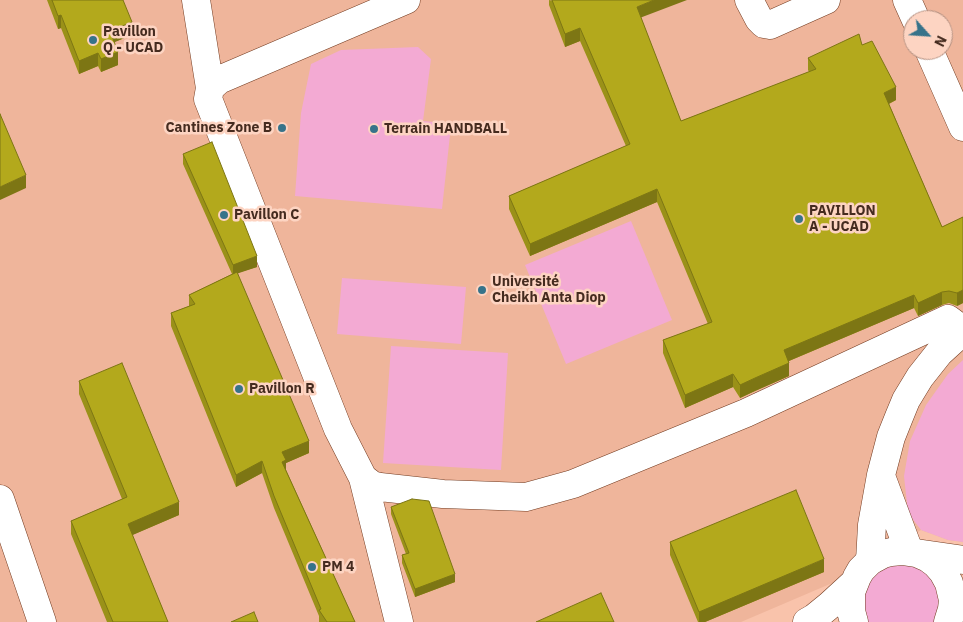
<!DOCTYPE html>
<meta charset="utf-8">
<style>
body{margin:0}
#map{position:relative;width:963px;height:622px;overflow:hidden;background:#f9c3ab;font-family:"IBM Plex Sans",sans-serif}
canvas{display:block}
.north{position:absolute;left:903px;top:10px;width:50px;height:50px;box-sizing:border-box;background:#fdd4c2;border:1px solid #b39081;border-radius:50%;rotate:116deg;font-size:14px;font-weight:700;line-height:20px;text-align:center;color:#452b1f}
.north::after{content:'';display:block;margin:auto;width:18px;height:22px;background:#37738a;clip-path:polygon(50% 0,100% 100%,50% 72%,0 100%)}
</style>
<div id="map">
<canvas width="963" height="622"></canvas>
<div class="north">N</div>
</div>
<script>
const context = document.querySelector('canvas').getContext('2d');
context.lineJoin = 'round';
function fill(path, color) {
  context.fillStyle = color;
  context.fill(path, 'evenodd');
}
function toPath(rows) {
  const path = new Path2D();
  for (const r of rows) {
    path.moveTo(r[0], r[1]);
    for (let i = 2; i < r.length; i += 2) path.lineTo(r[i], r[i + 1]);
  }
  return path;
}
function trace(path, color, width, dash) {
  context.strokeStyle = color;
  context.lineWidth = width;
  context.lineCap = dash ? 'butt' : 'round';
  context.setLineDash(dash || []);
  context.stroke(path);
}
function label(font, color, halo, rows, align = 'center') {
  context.font = font + ' "IBM Plex Sans",sans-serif';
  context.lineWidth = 5;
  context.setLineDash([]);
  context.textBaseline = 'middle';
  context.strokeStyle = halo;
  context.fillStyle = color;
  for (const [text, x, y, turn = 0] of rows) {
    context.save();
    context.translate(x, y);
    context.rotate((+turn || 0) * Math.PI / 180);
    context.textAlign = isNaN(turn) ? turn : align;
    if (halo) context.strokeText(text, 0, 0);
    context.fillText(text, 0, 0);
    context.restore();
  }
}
const built = toPath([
 [0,0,963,0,963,542,948,540,921,530,837,581,741,622,0,622],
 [913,20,943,20,943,50,913,50]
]);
const green = toPath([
 [418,47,431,59,423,121,445,123,450,135,442,209,295,196,301,113,311,64,341,50],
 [631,221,672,320,566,364,525,265],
 [342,278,466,287,461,344,337,334],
 [391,346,508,353,501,470,383,463],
 [963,360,963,542,948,540,921,530,908,513,904,476,910,441,926,405,948,374],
 [894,564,915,565,927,573,938,588,940,601,935,622,867,622,863,610,865,588,878,571]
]);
const minor = toPath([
 [196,0,210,88],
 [406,0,219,80,210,88,208,99,338,429,363,478,372,485,380,487,443,494,526,497,573,484,746,413,948,319,963,330],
 [749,0,759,19,764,24,770,25,826,0],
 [907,0,916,20],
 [929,50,963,127],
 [881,476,909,551],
 [363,478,399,622],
 [0,499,42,622],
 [870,561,872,525,881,475,891,437,899,417,906,400,920,377,939,353,963,331]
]);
const major = toPath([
 [919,554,928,558,936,564,943,572,949,583,953,600,952,609,948,622],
 [807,622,814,618,830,605,854,583],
 [854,622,851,611,851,592,857,577,861,570,870,561,883,554,891,552,902,551,963,560]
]);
const wall = toPath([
 [47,0,123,0,132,35,114,42,118,65,101,72,98,66,79,74,61,28,58,29],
 [549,0,641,18,681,121,809,72,808,70,808,58,862,45,896,100,889,104,942,227,963,217,963,303,957,306,949,303,942,305,918,316,914,308,789,361,789,376,755,391,740,398,733,387,685,408,663,353,663,340,708,324,657,202,530,256,509,209,509,196,626,146,580,41,565,47,549,5],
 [183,154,257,267,237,273,309,453,286,463,286,470,355,622,319,622,319,616,274,508,262,473,236,487,171,326,171,313,189,306,189,295,232,274,183,164],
 [79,381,179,515,132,535,168,622,107,622,71,534,71,521,122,499,79,394],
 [391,507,455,582,415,597,402,563,402,555,406,554,391,514],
 [670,542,824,572,705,622,698,622,670,555]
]);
const shadedWall = toPath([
 [654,0,687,0,637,19,637,7],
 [61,15,61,28,58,29,58,16],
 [132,22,132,35,110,44,110,31],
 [580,28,580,41,565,47,565,34],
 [118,52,118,65,101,72,101,59],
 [98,53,98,66,79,74,79,61],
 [896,87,896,100,884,106,884,93],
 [26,175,26,188,0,200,0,187],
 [657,189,657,202,530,256,530,244],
 [257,256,257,267,233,275,233,265],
 [963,290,963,303,957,306,957,293],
 [942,292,942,305,918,316,918,303],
 [914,295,914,308,784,363,784,350],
 [789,363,789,376,755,391,740,398,740,385],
 [733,374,733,387,685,408,685,395],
 [309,441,309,453,286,463,286,472,282,474,282,452],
 [262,461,262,473,236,487,236,475],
 [179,502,179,515,128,537,128,524],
 [824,559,824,572,705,622,699,622,699,612],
 [455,574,455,582,415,597,415,589]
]);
const building = toPath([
 [52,0,123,0,132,22,110,31,118,52,101,59,98,53,79,61,61,15,58,16,52,0],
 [552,0,654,0,637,7,681,121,816,69,808,58,859,34,862,45,872,41,896,87,884,93,942,227,963,217,963,290,957,293,949,291,942,292,918,303,914,295,784,350,789,363,755,378,740,385,733,374,685,395,663,340,712,322,657,189,530,244,509,196,630,144,580,28,565,34,552,0],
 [0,114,26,175,0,187,0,114],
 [212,142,257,256,233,265,183,154,212,142],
 [237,272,309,441,282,452,286,460,282,462,355,622,327,622,319,610,321,609,274,496,262,461,236,475,171,313,195,304,189,295,237,272],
 [122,363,179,502,128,524,168,622,113,622,71,521,127,497,79,381,122,363],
 [796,490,824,559,699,612,670,542,796,490],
 [412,499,429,501,455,574,415,589,402,555,409,553,391,507,412,499],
 [601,593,614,622,536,622,601,593],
 [254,612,258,622,231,622,254,612]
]);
const markers = [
 [93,40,5,"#37738a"],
 [282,128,5,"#37738a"],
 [374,129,5,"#37738a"],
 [224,215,5,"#37738a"],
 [799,219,5,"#37738a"],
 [482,290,5,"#37738a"],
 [239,389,5,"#37738a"],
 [312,567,5,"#37738a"]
];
const poiNames = [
 ["Pavillon",103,32],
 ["Q - UCAD",103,48],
 ["Cantines Zone B",272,128,"right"],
 ["Terrain HANDBALL",384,129],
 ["PAVILLON",809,211],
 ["A - UCAD",809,227],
 ["Pavillon C",234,215],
 ["Université",492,282],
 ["Cheikh Anta Diop",492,298],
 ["Pavillon R",249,389],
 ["PM 4",322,567]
];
fill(built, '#efb59b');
fill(green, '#f3aad3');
trace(minor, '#733b20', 29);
trace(major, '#733b20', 29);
trace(minor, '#fff', 28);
trace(major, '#fff', 28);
fill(wall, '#9a9118');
fill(shadedWall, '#7d7614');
fill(building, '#b3a91c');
trace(building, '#7d7614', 1);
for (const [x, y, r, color] of markers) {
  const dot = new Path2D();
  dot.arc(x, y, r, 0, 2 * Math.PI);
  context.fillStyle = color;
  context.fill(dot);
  trace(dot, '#fdd4c2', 2);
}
label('bold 14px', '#452b1f', '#fdd4c2', poiNames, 'left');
</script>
